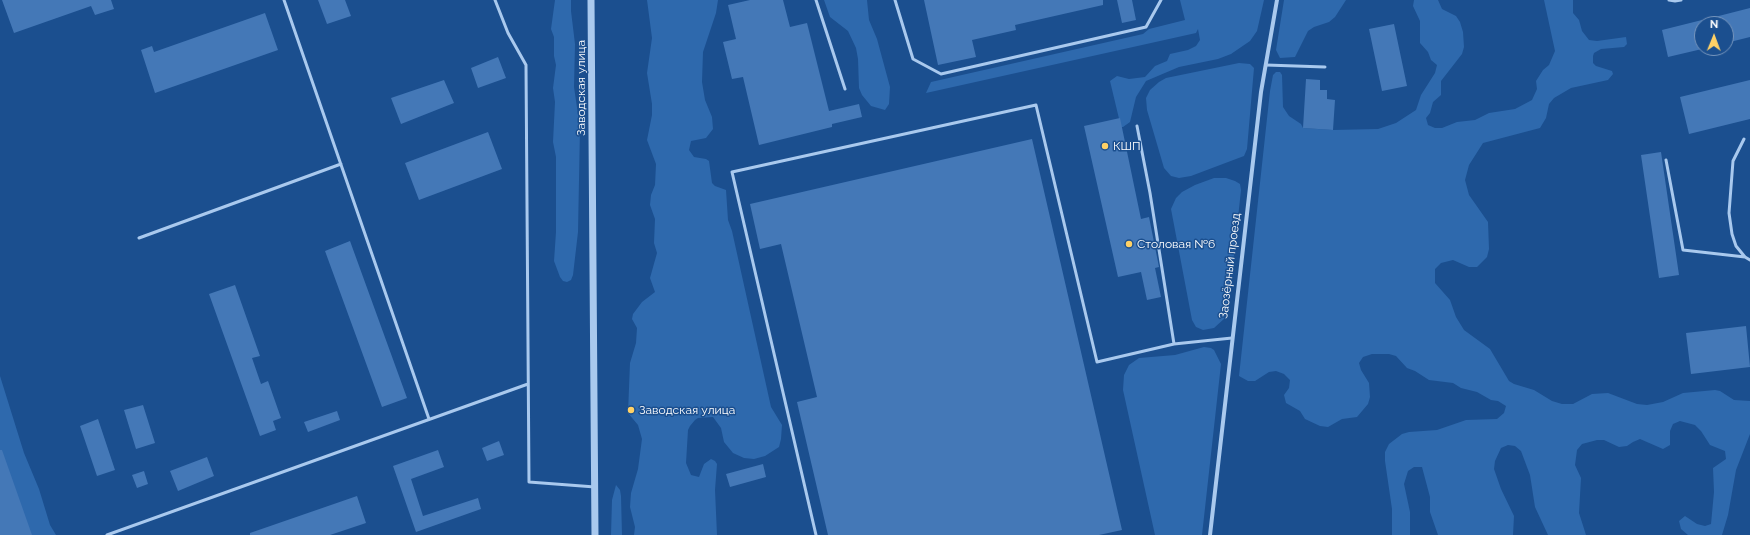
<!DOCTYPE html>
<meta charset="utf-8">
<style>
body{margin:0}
#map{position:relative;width:1750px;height:535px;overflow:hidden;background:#1b4f8f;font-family:Raleway,sans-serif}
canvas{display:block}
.north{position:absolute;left:1694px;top:16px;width:40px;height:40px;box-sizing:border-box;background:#1b4f8f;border:1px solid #7695bc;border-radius:50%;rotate:1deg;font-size:11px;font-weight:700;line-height:16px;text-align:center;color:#fff}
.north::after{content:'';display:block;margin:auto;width:14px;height:18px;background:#ffd166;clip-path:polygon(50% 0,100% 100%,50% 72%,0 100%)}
</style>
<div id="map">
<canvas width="1750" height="535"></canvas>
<div class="north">N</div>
</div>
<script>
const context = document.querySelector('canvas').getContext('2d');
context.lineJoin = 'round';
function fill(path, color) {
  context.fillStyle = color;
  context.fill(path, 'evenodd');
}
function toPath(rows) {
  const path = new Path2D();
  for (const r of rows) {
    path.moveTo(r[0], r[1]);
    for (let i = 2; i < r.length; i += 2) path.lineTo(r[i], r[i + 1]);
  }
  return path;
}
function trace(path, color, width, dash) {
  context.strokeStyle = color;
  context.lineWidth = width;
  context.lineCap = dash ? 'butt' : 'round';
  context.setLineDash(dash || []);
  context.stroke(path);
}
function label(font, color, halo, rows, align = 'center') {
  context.font = font + ' Raleway,sans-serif';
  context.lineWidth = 3;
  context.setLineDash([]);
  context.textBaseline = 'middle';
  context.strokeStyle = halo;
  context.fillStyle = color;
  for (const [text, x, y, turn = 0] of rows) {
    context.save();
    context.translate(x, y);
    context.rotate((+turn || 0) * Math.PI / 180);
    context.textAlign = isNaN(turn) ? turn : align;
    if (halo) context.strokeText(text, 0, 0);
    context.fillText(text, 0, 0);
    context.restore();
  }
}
const green = toPath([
 [555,0,571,0,571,11,575,44,574,87,580,128,578,232,573,275,571,280,567,282,563,281,560,277,554,261,556,232,556,157,553,142,555,102,553,88,556,65,554,56,554,37,551,29],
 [647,0,718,0,716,13,703,52,702,82,705,100,712,117,713,129,706,138,691,141,689,150,694,157,706,159,709,161,712,183,715,186,726,190,728,220,732,231,771,407,782,425,781,439,779,447,765,456,754,459,744,458,733,453,724,442,721,428,713,417,698,418,695,420,690,426,688,430,686,463,691,475,699,477,704,464,711,459,715,461,717,464,715,490,717,535,634,535,635,527,630,507,631,493,638,469,642,439,638,425,628,413,630,363,636,343,637,328,632,319,633,314,642,302,655,292,650,278,657,253,654,243,655,219,650,205,651,195,655,185,656,164,647,140,652,115,652,104,647,73,652,38],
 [824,0,867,0,869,20,877,39,890,87,889,104,885,110,871,106,862,95,859,88,858,59,856,48,848,31,830,17],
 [1180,0,1264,0,1257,31,1250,41,1231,54,1218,59,1179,67,1146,81,1136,97,1130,122,1123,127,1121,127,1110,81,1117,76,1129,79,1145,77,1155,66,1167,61,1170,54,1188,50,1196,46,1200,40,1198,29,1196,33,926,93,931,82,1143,34,1149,29,1185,20],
 [1284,0,1346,0,1335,17,1329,22,1314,27,1308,31,1295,57,1280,58,1276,50],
 [1414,0,1438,0,1442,9,1456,16,1460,22,1463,32,1464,47,1462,54,1441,81,1441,95,1433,102,1430,113,1426,118,1428,125,1435,128,1442,128,1457,122,1475,120,1489,113,1515,109,1532,100,1537,89,1536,81,1543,70,1549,65,1555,51,1544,0,1573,0,1573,13,1579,20,1582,31,1589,40,1597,41,1626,37,1627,44,1624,47,1601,49,1594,53,1593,56,1593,63,1596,66,1612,71,1613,74,1608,80,1571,88,1554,98,1549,104,1546,118,1540,128,1483,143,1469,165,1465,180,1469,195,1488,222,1489,249,1487,257,1477,267,1469,267,1453,260,1441,263,1435,269,1435,283,1450,300,1456,317,1464,330,1490,349,1509,381,1514,384,1534,390,1552,401,1562,404,1573,404,1592,394,1608,393,1637,404,1647,405,1663,402,1683,393,1715,390,1720,391,1734,400,1750,401,1750,434,1736,470,1728,515,1722,535,1688,535,1681,529,1679,521,1685,516,1697,524,1705,526,1711,524,1714,492,1713,468,1726,459,1725,451,1710,445,1701,431,1695,425,1680,421,1673,424,1670,431,1670,445,1663,449,1640,439,1633,442,1627,446,1619,447,1604,440,1597,440,1582,444,1577,450,1575,465,1581,478,1579,513,1586,535,1548,535,1535,507,1530,475,1521,451,1515,446,1508,445,1501,448,1495,461,1494,469,1501,489,1514,516,1513,535,1438,535,1430,512,1430,497,1422,467,1414,467,1408,471,1404,484,1410,512,1410,535,1392,535,1392,509,1385,461,1385,452,1389,444,1402,434,1409,432,1437,430,1466,420,1497,419,1504,413,1506,406,1498,401,1491,400,1477,392,1461,388,1453,383,1429,380,1415,371,1407,368,1396,356,1389,354,1372,354,1363,357,1359,363,1361,370,1369,383,1370,397,1368,404,1357,417,1342,419,1328,427,1320,426,1305,419,1300,411,1286,403,1284,395,1289,388,1290,380,1284,374,1276,371,1269,372,1255,381,1248,381,1239,376,1270,91,1273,75,1276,72,1280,72,1282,75,1283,107,1289,116,1301,124,1303,128,1333,130,1378,129,1396,123,1416,110,1421,95,1435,73,1437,65,1431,60,1428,52,1420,43,1420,21,1413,6],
 [1239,63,1250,64,1254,68,1247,149,1244,156,1191,176,1179,178,1171,176,1164,168,1147,110,1146,98,1150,90,1159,82,1166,78],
 [1214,178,1226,178,1235,181,1240,184,1241,190,1228,311,1225,318,1214,328,1203,330,1196,327,1192,320,1171,209,1176,198,1182,192,1195,185],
 [1204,347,1211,348,1214,350,1221,364,1202,535,1155,535,1123,390,1124,375,1129,365,1139,358,1175,355],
 [0,376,24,453,39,489,50,525,56,535,0,535],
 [616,485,620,490,621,496,622,535,611,535,612,500]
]);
const building = toPath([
 [2,0,111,0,114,9,95,15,91,6,14,33],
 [318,0,345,0,351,16,327,24],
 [750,0,783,0,790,27,807,23,829,111,859,104,862,117,832,124,832,127,759,145,743,77,732,79,723,42,736,39,728,5],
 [924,0,1103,0,1103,5,1015,25,1016,30,972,40,976,57,938,65],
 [1117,0,1132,0,1136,20,1122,23],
 [1750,8,1750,37,1726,43,1726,24,1704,24,1703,20],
 [265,13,278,50,155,93,141,50,152,46,154,52],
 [1702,20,1702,49,1668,57,1662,30],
 [1394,24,1407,86,1382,91,1369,29],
 [498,57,506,78,478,88,471,68],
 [1306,79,1320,80,1320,90,1327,90,1327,99,1335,100,1333,130,1303,128],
 [444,80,454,103,401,124,391,98],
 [1750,80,1750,119,1689,134,1680,97],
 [1120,118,1141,219,1149,217,1159,267,1155,268,1161,297,1147,300,1141,272,1118,277,1084,126],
 [488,132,502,169,419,200,405,163],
 [1032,139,1122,530,1099,535,828,535,797,402,817,397,781,244,760,249,750,204],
 [1661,152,1679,275,1659,278,1641,155],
 [350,241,407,398,382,407,325,251],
 [235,285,260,356,252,358,261,384,268,381,281,418,273,421,276,430,260,436,209,294],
 [1746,326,1750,367,1691,374,1686,333],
 [143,405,155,443,136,449,124,410],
 [337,411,340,420,308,432,304,422],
 [98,419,115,470,97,476,80,426],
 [499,441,504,455,487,461,482,448],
 [0,450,2,450,32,535,0,535],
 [438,450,444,467,411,479,423,516,478,498,481,509,416,532,393,466],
 [207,457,214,476,178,491,170,471],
 [763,464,766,477,730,487,726,474],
 [144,471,148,484,137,488,132,475],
 [357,496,366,523,330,535,250,535,250,533]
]);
const service = toPath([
 [284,0,429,419],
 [495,0,508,33,526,65,529,482,595,487],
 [816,0,845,89],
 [895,0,913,59,941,74,1146,27,1161,0],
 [1669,0,1675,1,1681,0],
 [1266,65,1325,67],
 [1137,126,1150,193,1174,344],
 [1744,139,1733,161,1729,213,1732,234,1736,246,1745,257],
 [1666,160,1683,250,1745,257,1750,260],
 [139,238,341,164],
 [107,535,528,384],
 [816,535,732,172,1036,105,1097,362,1174,344,1232,338]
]);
const minor = toPath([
 [1210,535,1261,92,1277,0]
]);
const tertiary = toPath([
 [591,0,595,535]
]);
const markers = [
 [1105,146,4,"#ffd166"],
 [1129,244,4,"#ffd166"],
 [631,410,4,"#ffd166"]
];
const streetNames = [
 ["Заводская улица",581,88,-90],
 ["Заозёрный проезд",1230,266,-83]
];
const poiNames = [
 ["КШП",1113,146],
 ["Столовая №6",1137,244],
 ["Заводская улица",639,410]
];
fill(green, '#2e69ad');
fill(building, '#4478b7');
trace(service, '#a9c9ee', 3);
trace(minor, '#a9c9ee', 4);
trace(tertiary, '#a9c9ee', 7);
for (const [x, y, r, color] of markers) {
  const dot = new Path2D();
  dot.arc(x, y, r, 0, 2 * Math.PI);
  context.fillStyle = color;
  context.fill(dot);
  trace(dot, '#1b4f8f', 1.5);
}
label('12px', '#fff', '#1b4f8f', streetNames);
label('12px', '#fff', '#1b4f8f', poiNames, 'left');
</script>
